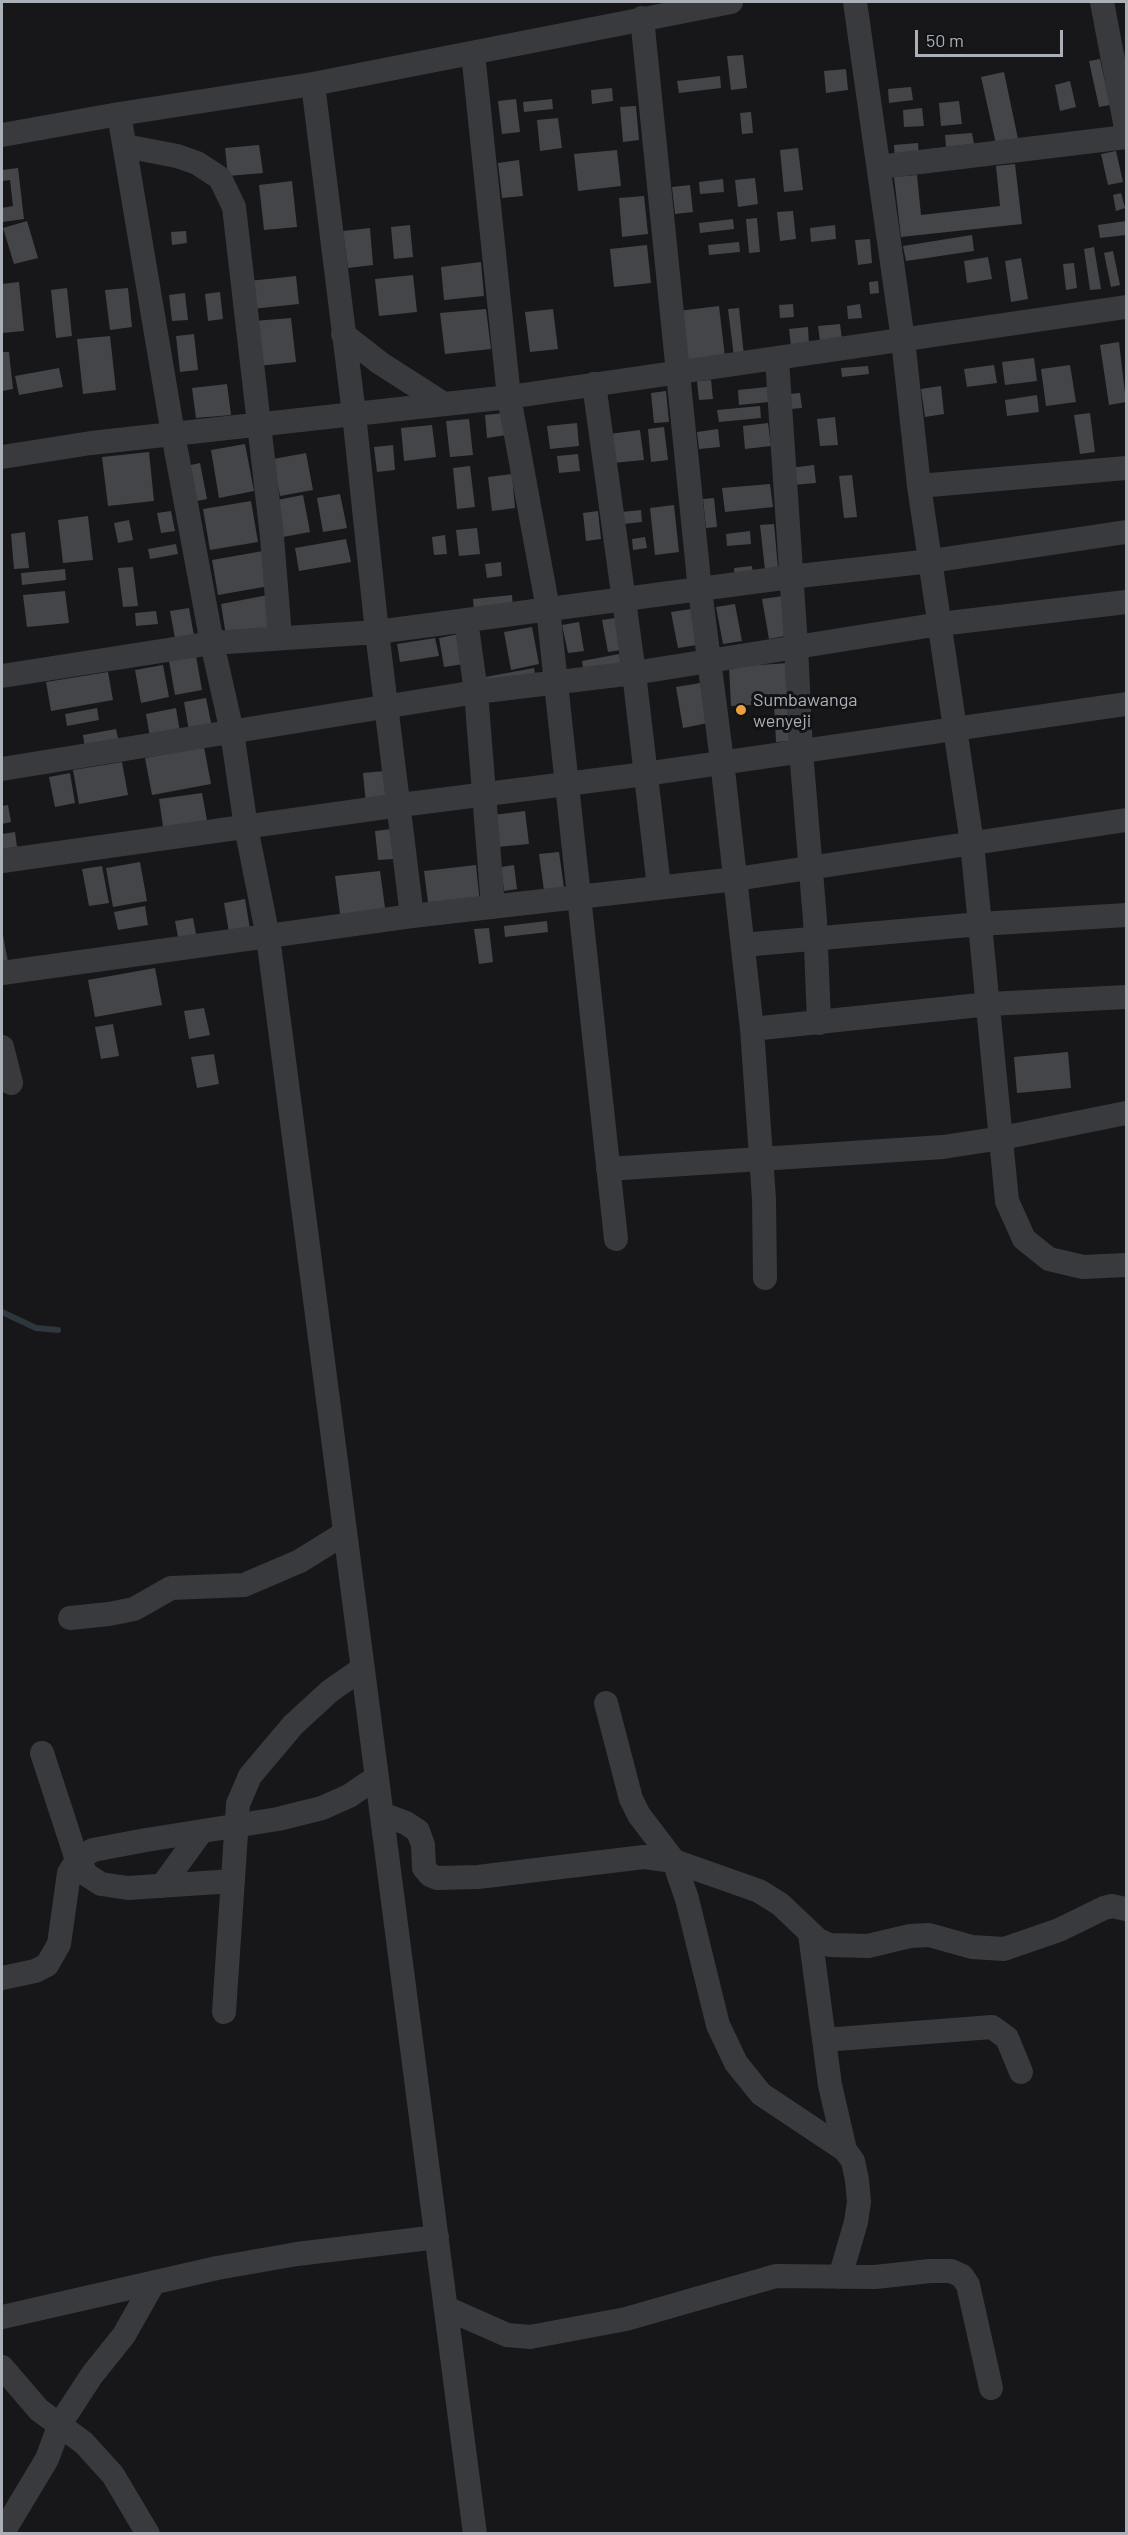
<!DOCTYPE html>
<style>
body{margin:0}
#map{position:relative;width:1128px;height:2535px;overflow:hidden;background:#171719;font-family:Barlow,sans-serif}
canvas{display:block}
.frame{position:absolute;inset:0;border:3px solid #aaafb8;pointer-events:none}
.scale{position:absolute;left:915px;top:30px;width:148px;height:27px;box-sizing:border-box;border:3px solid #aaafb8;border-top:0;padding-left:8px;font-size:18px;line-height:21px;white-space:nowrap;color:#aaafb8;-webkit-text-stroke:4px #121214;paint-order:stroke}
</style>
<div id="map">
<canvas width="1128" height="2535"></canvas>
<div class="frame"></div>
<div class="scale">50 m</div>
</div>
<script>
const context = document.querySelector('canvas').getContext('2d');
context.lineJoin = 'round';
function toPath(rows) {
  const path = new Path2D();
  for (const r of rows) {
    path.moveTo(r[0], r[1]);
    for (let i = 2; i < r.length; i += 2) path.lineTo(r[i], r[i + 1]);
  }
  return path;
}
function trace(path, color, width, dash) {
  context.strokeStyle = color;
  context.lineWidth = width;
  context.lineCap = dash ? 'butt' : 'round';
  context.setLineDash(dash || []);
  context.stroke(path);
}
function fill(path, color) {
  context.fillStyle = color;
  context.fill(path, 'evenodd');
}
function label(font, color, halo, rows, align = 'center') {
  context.font = font + ' Barlow,sans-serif';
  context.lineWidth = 6;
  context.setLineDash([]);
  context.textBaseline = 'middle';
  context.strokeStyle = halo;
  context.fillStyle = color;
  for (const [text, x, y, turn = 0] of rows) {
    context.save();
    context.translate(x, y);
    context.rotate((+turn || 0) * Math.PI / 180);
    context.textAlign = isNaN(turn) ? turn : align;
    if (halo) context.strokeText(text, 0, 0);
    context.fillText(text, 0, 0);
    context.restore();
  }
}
const stream = toPath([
 [2,1312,36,1328,58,1330]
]);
const building = toPath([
 [743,55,747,88,731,90,727,56],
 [1100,59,1110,105,1099,107,1089,61],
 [846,69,848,90,826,93,824,71],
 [1004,72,1018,139,996,144,981,77],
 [720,76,721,88,679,93,677,81],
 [1070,81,1076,107,1060,111,1055,85],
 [911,87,913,100,889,103,888,89],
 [612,88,613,101,592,104,591,90],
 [516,99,520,132,502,134,498,101],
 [552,99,553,109,524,112,523,102],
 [959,101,962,124,941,126,939,103],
 [636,106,639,140,623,142,620,107],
 [922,108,924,126,904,127,903,110],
 [751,112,753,133,742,134,740,113],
 [558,118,562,148,540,151,537,120],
 [972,133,974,144,946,147,945,135],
 [918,143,919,157,895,159,894,145],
 [259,145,263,173,228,176,225,148],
 [798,148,803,190,784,192,780,150],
 [617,150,621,186,578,191,574,154],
 [1116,151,1123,182,1108,185,1101,154],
 [519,160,523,196,502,198,498,163],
 [1015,164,1022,224,901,237,894,177,917,175,921,215,1000,206,996,166],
 [18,168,24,219,2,222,2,208,13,206,10,180,2,181,2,170],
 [755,178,758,204,738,207,735,180],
 [723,179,724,192,700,194,699,182],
 [292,181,297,227,264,230,259,185],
 [690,185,693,212,675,214,672,187],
 [1121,193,1125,208,1116,211,1113,195],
 [644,196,648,234,622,237,619,198],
 [793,211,796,239,780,241,777,212],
 [757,218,760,252,749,253,746,219],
 [733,219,734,229,700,233,699,223],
 [27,221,38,258,14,264,3,228],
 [1126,221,1126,235,1100,238,1098,225],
 [410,225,413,257,394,259,391,227],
 [835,225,836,239,811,242,810,228],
 [370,228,373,265,348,268,343,231],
 [186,231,187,243,172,245,171,232],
 [972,235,974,251,906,261,903,246],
 [870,239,872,263,858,265,855,240],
 [739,242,740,252,709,255,708,245],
 [647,245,651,283,614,287,610,249],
 [1094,247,1101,289,1090,290,1084,249],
 [1113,251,1120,285,1111,287,1104,253],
 [988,257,992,279,967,283,964,261],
 [1021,258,1028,299,1011,302,1005,261],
 [481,262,484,296,444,300,441,267],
 [1074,263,1077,288,1066,290,1063,264],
 [413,275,417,312,379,316,375,279],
 [296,276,299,304,252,309,249,281],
 [878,281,879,293,870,294,869,282],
 [19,282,24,331,2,333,2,284],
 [67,288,72,336,56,338,51,290],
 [128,288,132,327,110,330,105,290],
 [220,292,223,319,208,321,205,294],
 [185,293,188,320,172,321,169,295],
 [793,304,794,317,780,318,779,305],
 [860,304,862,318,848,319,847,306],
 [719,306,725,357,683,361,678,311],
 [739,308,744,356,734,357,728,309],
 [486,309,491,349,445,354,440,313],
 [553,309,558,349,530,352,525,312],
 [291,318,296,362,258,366,254,321],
 [840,324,842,339,820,341,818,326],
 [808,327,809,344,791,346,789,329],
 [194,334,198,370,180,372,176,336],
 [110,336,116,390,83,394,77,339],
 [1119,342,1126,402,1109,405,1100,345],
 [2,352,9,352,13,389,2,391],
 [1034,358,1037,381,1005,385,1002,362],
 [994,365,997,383,967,387,964,369],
 [1070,365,1076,402,1046,406,1041,369],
 [868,366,869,374,842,377,841,368],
 [59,368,63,387,19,395,15,376],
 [711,380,713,399,699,400,697,381],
 [227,384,231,415,196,418,192,388],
 [941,386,944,414,925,417,921,389],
 [767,387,769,402,739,405,738,390],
 [666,391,669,422,654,423,651,393],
 [800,393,802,408,791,409,789,394],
 [1037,395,1039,412,1007,416,1005,400],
 [760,406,761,418,719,422,717,410],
 [504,413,506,435,487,438,485,415],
 [1090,413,1095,452,1080,454,1074,415],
 [835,417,838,445,820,446,817,419],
 [469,419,473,455,450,457,446,421],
 [577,423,579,446,550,449,547,426],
 [768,423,771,446,745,449,743,426],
 [432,425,436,457,404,461,401,428],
 [664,427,668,460,651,462,648,429],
 [718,429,720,447,699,449,697,432],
 [640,430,644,460,612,463,609,434],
 [245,444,254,491,219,498,211,450],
 [393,445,395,470,377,472,374,447],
 [149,452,154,501,108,506,102,457],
 [306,453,313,490,280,496,273,459],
 [578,454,580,471,559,473,557,456],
 [200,463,207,499,192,502,186,466],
 [814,465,816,483,792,485,790,468],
 [470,466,475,507,457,509,453,468],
 [512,474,515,508,492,511,488,477],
 [852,475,857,517,844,518,839,476],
 [770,484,773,507,725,512,722,488],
 [340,494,347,528,323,532,317,498],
 [303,495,310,532,283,537,277,500],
 [714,498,717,527,706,528,703,499],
 [251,501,258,542,210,550,203,509],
 [674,505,679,552,655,555,650,508],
 [641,510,642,522,623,524,622,512],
 [171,511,175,531,161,533,157,513],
 [598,511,601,539,586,541,583,513],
 [88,516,93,560,63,563,58,520],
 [129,520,133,540,118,543,114,523],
 [774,524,778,568,765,570,760,525],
 [477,528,480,554,459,556,456,530],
 [750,531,751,544,727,546,726,534],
 [25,532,29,568,14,569,11,534],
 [445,535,447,554,434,555,432,537],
 [645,537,647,548,633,550,632,539],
 [346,539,351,562,299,571,295,548],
 [176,544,178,554,150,559,148,549],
 [263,551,269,586,218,595,212,560],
 [501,562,502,576,487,578,485,564],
 [752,566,753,576,735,578,734,568],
 [133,567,138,606,123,607,118,568],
 [65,569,66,580,22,585,21,573],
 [65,591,69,623,27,627,23,595],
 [268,595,274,627,226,636,221,604],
 [512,595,513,607,474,611,473,599],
 [783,596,790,635,769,639,762,599],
 [735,604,742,641,723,644,716,607],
 [189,608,195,641,176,644,170,611],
 [691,609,697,645,678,648,671,612],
 [156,611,158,624,136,626,135,613],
 [615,618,621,650,608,652,602,620],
 [579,622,584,651,568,653,562,625],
 [532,627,539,664,511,670,504,632],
 [459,634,464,664,444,667,439,638],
 [435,638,439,656,400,662,397,644],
 [619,654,622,669,584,675,582,661],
 [196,656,202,690,175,695,169,661],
 [789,663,793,741,776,742,774,704,731,706,729,667],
 [163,665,169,697,141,703,135,670],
 [534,668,536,681,482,690,480,678],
 [108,672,113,700,51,711,46,682],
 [700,683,708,723,683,728,676,687],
 [206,698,212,727,189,731,184,702],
 [97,708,99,720,67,726,65,714],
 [176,708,180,732,150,737,146,714],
 [116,729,119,743,85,749,83,735],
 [204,747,211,784,152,795,145,758],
 [122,762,128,795,79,804,73,770],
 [384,771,387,803,366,805,363,773],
 [70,773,75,803,55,807,49,777],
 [202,793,208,826,164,833,159,799],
 [8,805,11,822,2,824,2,806],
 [525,811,529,844,497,847,493,815],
 [391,829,394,859,378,860,375,831],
 [15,832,17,847,2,849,2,834],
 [559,852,564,888,544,891,539,854],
 [140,862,147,901,113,907,106,868],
 [476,865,480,904,429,910,424,871],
 [514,865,517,889,504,891,501,867],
 [102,866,109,903,89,906,82,869],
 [380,871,386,915,341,921,335,876],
 [245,899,251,935,230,938,224,903],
 [145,906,148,925,118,930,114,912],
 [193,918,197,939,179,942,175,921],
 [547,921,548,932,505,937,504,926],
 [489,928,493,962,479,964,474,929],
 [2,930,8,962,2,963],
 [155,968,162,1005,95,1017,88,980],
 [204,1008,210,1035,189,1039,184,1011],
 [113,1024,119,1056,101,1059,95,1027],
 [1068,1052,1071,1088,1017,1093,1014,1057],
 [214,1054,219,1084,197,1088,191,1057]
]);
const minor = toPath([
 [855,2,903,340,919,486,972,843,1007,1201,1024,1239,1049,1259,1083,1267,1126,1265],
 [1102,2,1126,128],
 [642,18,700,590,722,761,752,1029,764,1199,765,1278],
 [313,84,354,414,377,632,412,916],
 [119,114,173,434,212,643,232,732,246,827,268,937,475,2534],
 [2,135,119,114,313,84,731,2],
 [125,146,177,156,197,163,220,178,234,207,272,537,280,637],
 [879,167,1126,137],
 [343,334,380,363,444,404],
 [777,359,796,646,801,751,815,920,819,1023],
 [594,384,634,673,659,887],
 [2,457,91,443,509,397,473,53],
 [919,486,1126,468],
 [466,620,476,692,493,907],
 [2,676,212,643,377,632,790,577,931,561,1126,532],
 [2,769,476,692,634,673,940,624,1126,602],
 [2,861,400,805,645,774,1126,704],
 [743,945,980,924,1126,915],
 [2,973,412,916,736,879,1126,820],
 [752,1029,989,1004,1126,997],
 [2,1047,11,1083],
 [608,1169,943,1147,1002,1138,1126,1113],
 [616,1239,548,609,509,397,1126,307],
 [70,1618,109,1614,134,1609,171,1588,244,1585,300,1561,345,1533],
 [606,1703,631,1799,639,1815,674,1861,687,1899,718,2025,736,2063,761,2094,845,2150,853,2161,857,2180,859,2202,856,2222,840,2277],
 [42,1753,77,1860,87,1875,101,1884,128,1888,233,1881],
 [382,1814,406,1823,418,1831,423,1845,424,1868,430,1875,437,1878,478,1877,644,1857,674,1861,759,1891,780,1904,818,1940,830,1945,868,1946,910,1936,929,1935,972,1947,1004,1949,1059,1930,1104,1908,1112,1906,1126,1909],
 [162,1886,201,1832],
 [810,1934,830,2085,845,2150],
 [2,1978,35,1971,47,1965,59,1944,69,1873,77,1860,93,1850,146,1840,278,1819,322,1808,349,1796,377,1777],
 [224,2012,238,1804,250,1776,293,1725,330,1691,363,1668],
 [824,2040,992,2027,1007,2038,1021,2072],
 [446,2308,507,2335,530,2337,626,2319,776,2276,875,2277,930,2271,951,2271,962,2276,968,2285,991,2388],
 [2,2317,217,2268,297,2254,437,2237],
 [2,2367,39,2410,84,2443,113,2475,148,2534],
 [2,2534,47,2459,60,2424,92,2375,124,2335,154,2282]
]);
const markers = [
 [741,710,6,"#eca03c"]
];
const poiNames = [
 ["Sumbawanga",753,700],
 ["wenyeji",753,721]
];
trace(stream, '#2d373d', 6);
fill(building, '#444549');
trace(minor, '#383a3e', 24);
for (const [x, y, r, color] of markers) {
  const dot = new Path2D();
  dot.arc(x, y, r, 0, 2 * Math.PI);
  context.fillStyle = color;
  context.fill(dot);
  trace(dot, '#121214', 2);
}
label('18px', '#aaafb8', '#121214', poiNames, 'left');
</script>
